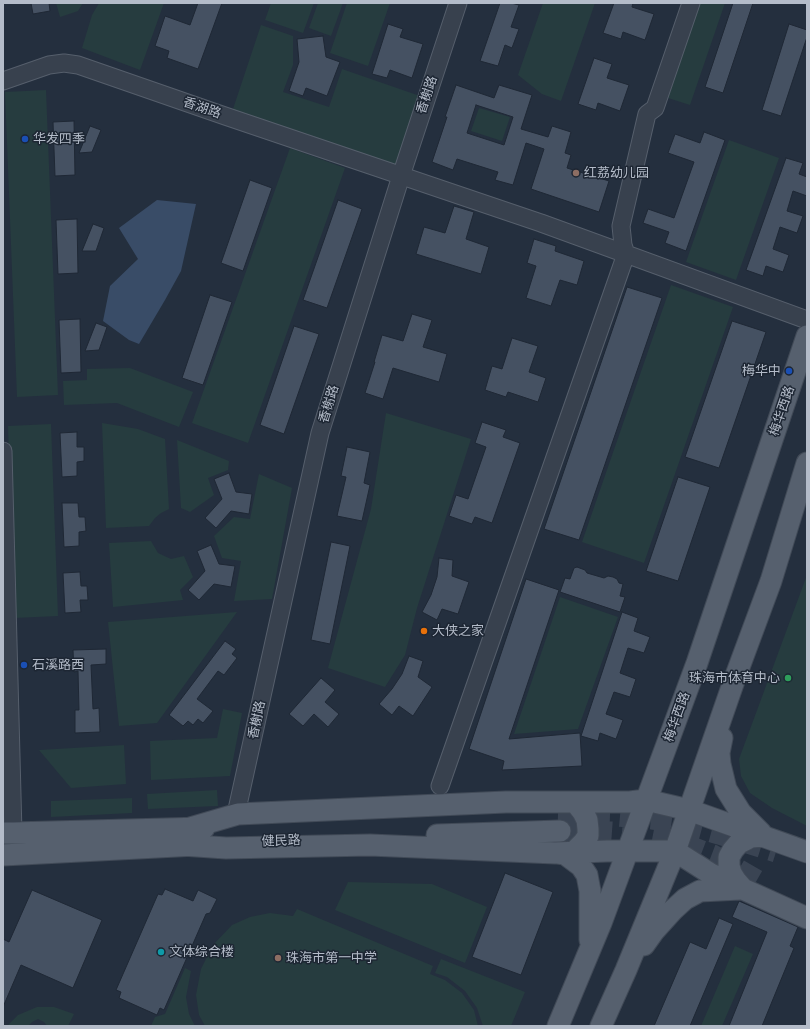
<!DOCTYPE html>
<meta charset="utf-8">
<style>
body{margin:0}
#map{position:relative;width:810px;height:1029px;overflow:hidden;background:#242f3e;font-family:Cabin,sans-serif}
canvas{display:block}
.frame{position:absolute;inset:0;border:4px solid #b4bcc9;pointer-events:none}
</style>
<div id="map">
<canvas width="810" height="1029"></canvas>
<div class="frame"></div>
</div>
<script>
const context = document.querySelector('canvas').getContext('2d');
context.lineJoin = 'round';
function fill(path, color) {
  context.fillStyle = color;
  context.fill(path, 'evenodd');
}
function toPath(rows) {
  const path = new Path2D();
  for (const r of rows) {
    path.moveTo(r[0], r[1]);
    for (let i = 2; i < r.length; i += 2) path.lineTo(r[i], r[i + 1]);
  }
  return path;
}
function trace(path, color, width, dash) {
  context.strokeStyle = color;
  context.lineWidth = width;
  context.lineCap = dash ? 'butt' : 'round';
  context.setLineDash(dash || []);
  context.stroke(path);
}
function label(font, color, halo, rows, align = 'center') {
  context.font = font + ' Cabin,"Noto Sans SC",sans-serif';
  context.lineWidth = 3;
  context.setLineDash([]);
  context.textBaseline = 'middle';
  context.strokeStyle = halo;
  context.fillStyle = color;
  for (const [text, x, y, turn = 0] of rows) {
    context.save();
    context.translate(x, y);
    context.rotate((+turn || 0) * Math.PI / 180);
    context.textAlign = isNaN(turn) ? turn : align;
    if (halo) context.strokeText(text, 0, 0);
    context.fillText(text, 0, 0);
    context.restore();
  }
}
const green = toPath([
 [56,3,83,3,78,11,60,17],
 [99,3,164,3,140,70,82,48,92,15],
 [271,3,314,3,303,33,265,20],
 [318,3,343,3,331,36,309,28],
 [347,3,390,3,368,66,330,53],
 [543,3,595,3,561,101,542,94,518,75],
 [700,3,725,3,690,105,668,98],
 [261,25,293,36,293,65,283,92,329,107,342,69,420,96,396,166,232,112],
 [46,90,58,395,17,397,5,92],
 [479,108,510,117,502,141,471,131],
 [729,140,779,158,736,280,686,262],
 [290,148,345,168,248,443,192,423],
 [671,285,733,307,644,563,582,542],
 [130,368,193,392,179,427,117,403,64,405,63,381,87,380,87,369],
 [386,413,471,439,417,608,405,655,385,687,328,668,371,509],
 [102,423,138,429,165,439,169,509,161,513,155,518,149,526,106,528],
 [51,424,58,616,14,618,8,426],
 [177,440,229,461,228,470,208,478,214,495,190,512,181,508],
 [259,474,292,488,272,599,234,601,241,561,222,558,214,536,234,517,250,519],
 [151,541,158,553,171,559,184,556,193,577,180,590,183,600,113,607,109,543],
 [807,575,807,826,772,808,750,793,741,776,739,759],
 [560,597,618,617,578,729,514,734],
 [237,612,157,723,119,726,108,622],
 [223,709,242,713,230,776,151,780,150,741,217,738],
 [124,745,126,784,71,788,39,750],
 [217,790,218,806,148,809,147,794],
 [132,798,132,813,51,817,51,801],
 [348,882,432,884,487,907,465,963,335,910],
 [297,909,433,966,430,974,445,980,462,993,474,1010,478,1026,205,1026,199,1015,196,995,201,969,213,945,232,925,250,917,270,913,293,916],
 [735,946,753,954,722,1026,701,1026],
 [441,959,525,992,511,1026,483,1026,477,1008,465,991,447,977,435,973],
 [185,968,191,971,186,997,189,1014,195,1026,151,1026,155,1017,165,1014],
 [37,1007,54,1007,74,1014,68,1026,47,1026,44,1022,38,1019,32,1022,28,1026,7,1026,18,1015]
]);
const water = toPath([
 [157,200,196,204,181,271,165,300,139,344,129,340,103,321,110,286,138,259,119,228]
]);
const building = toPath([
 [31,3,49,3,50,11,33,14,31,3],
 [198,3,222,3,198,69,167,58,169,51,155,46,165,16,190,25,198,3],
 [500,3,511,3,519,5,511,27,519,29,512,48,505,45,498,66,480,61,500,3],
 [614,3,633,3,632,7,654,14,645,40,623,32,621,39,603,33,614,3],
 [733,3,753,3,723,93,705,87,733,3],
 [388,24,403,29,400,37,423,44,412,78,390,70,387,78,372,74,388,24],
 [789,24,807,30,807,37,781,116,762,110,789,24],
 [323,36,326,57,340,62,327,96,306,88,303,96,289,91,299,62,297,39,323,36],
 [594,58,612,64,607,78,629,85,620,111,598,103,596,110,578,104,594,58],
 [456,85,494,98,499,85,532,95,521,129,548,137,552,126,571,132,565,153,571,155,567,168,609,181,599,212,531,189,544,149,526,143,513,185,495,180,498,172,457,159,453,170,432,162,447,117,445,117,456,85],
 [476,105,513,117,504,145,467,133,476,105],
 [74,121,75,175,55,176,53,122,74,121],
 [90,126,101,130,92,152,79,153,90,126],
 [704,132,725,140,686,251,665,243,669,232,643,223,648,209,674,218,694,162,668,153,675,134,700,143,704,132],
 [786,158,803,163,799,174,807,177,807,196,793,191,787,211,803,216,797,233,780,227,773,249,789,255,783,272,766,266,763,276,746,270,786,158],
 [250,180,272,188,243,271,221,263,250,180],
 [338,200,362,209,327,308,303,300,338,200],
 [454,206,474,212,466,239,489,247,481,274,416,254,424,227,445,233,454,206],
 [77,219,78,273,58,274,56,220,77,219],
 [93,224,104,228,96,251,82,251,93,224],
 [534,239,556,246,555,251,584,261,577,285,560,280,551,306,526,298,536,266,527,263,534,239],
 [627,287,662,298,579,540,544,529,627,287],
 [210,295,232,302,203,385,182,378,210,295],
 [412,314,432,320,423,347,447,354,439,382,393,368,383,399,365,393,375,362,374,362,382,335,403,341,412,314],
 [80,319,81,372,61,373,59,320,80,319],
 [732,321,766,332,719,468,685,457,732,321],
 [96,323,107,327,99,350,85,351,96,323],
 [294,326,319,334,284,434,260,425,294,326],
 [512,338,538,346,529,372,546,378,538,402,508,392,506,397,485,390,492,366,502,369,512,338],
 [482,422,506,430,503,437,520,443,492,523,475,517,472,524,449,516,456,495,468,499,486,447,475,443,482,422],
 [77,432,77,447,84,447,84,461,77,462,77,476,62,477,60,433,77,432],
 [347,447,370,452,364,483,370,485,362,521,337,516,346,477,341,476,347,447],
 [229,473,236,492,252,494,249,514,231,511,216,528,205,518,222,499,214,479,229,473],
 [678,477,710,487,678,581,646,571,678,477],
 [62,503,78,503,79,517,85,517,86,531,79,532,79,546,64,547,62,503],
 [331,542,350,546,330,644,311,640,331,542],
 [211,545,219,564,235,566,231,587,214,584,199,600,188,590,205,571,197,551,211,545],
 [439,558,453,560,452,576,469,582,458,614,442,609,437,620,422,612,431,595,437,577,439,558],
 [577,567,585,570,587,573,604,578,608,576,613,577,617,579,619,583,623,584,620,596,625,597,620,612,560,592,565,578,570,579,574,568,577,567],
 [80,572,81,586,87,586,88,600,80,600,81,612,65,613,63,573,80,572],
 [526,579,559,590,509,739,580,733,582,766,502,770,504,761,469,749,526,579],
 [622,612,638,618,634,631,650,637,644,653,628,648,620,673,636,679,630,697,614,692,606,714,623,720,616,739,600,733,598,741,581,736,622,612],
 [225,641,236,649,232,654,237,658,224,675,218,671,197,699,213,711,203,723,198,719,193,725,188,721,183,726,169,715,225,641],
 [106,649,106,664,91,665,93,709,99,708,100,732,75,733,75,710,79,710,78,671,74,672,73,650,106,649],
 [409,656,423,661,418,677,432,687,413,716,399,706,392,715,379,704,392,689,402,674,409,656],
 [321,678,335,690,325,702,339,714,328,727,314,714,303,726,289,714,321,678],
 [505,873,553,892,521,975,472,957,505,873],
 [165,889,193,901,198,890,217,899,210,913,206,914,164,1010,160,1008,157,1015,119,998,121,992,116,990,158,894,162,895,165,889],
 [32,890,102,920,73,988,21,965,3,1007,3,939,9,942,32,890],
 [739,901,798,927,790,946,794,948,762,1026,729,1026,767,932,732,917,739,901],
 [719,918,733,924,690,1026,654,1026,690,942,706,949,719,918]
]);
const majorTunnel = toPath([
 [558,814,618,816,652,819,675,822,719,834,776,852],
 [560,831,600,831,642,834,673,840,713,855,762,883]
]);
const minor = toPath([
 [3,81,49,65,64,63,78,65,225,116,541,223,807,320],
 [3,451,13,833],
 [440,786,626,254,623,245,621,226,647,114,655,108,691,3],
 [236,814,320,433,401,176,458,3]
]);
const major = toPath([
 [722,738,719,753,720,764,726,789,741,813,761,833],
 [190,828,238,814,506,802,630,802,646,800,689,810,807,852],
 [3,833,13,833,204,828],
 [437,835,560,831],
 [182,845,226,848,370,845,555,853,607,851,675,851,711,874,743,889,807,918],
 [574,852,583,843,588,836,588,829,587,820,583,812,576,803],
 [558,853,565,854,581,866,587,875,590,891,590,940],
 [3,855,196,845],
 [743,889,736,881,731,873,729,866,729,857,733,850,739,843,751,837,764,836],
 [644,945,654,931,673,910,685,899,700,891,740,889],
 [558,1026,601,923,697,663,807,336],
 [601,1026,626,970,675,851,735,678,771,581,807,463]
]);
const markers = [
 [25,139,4,"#1a4fb4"],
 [576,173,4,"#8d6e63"],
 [789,371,4,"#1a4fb4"],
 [424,631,4,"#e8710a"],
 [24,665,4,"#1a4fb4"],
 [788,678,4,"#2e9e5b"],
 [161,952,4,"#0f9aa8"],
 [278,958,4,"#8d6e63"]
];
const streetNames = [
 ["香榭路",427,95,-72],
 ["香湖路",202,108,19],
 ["香榭路",329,404,-73],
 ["梅华西路",782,411,-71],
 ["梅华西路",677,717,-70],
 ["香榭路",257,720,-78],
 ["健民路",281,841,-2]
];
const poiNames = [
 ["华发四季",33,139],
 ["红荔幼儿园",584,173],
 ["梅华中",781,371,"right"],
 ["大侠之家",432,631],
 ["石溪路西",32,665],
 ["珠海市体育中心",780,678,"right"],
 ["文体综合楼",169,952],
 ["珠海市第一中学",286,958]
];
fill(green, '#263c3f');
fill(water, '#394c67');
fill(building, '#455162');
trace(building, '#1f2835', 1);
trace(majorTunnel, '#3a4453', 21, [21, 10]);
trace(minor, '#565f6c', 19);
trace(major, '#414a57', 23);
trace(minor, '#38414e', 17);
trace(major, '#56606e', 21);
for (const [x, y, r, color] of markers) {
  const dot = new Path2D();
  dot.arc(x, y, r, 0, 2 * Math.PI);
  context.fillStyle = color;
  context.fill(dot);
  trace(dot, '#1d2633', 1.5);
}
label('13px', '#b4bcc9', '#1d2633', streetNames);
label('13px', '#b4bcc9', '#1d2633', poiNames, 'left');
</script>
